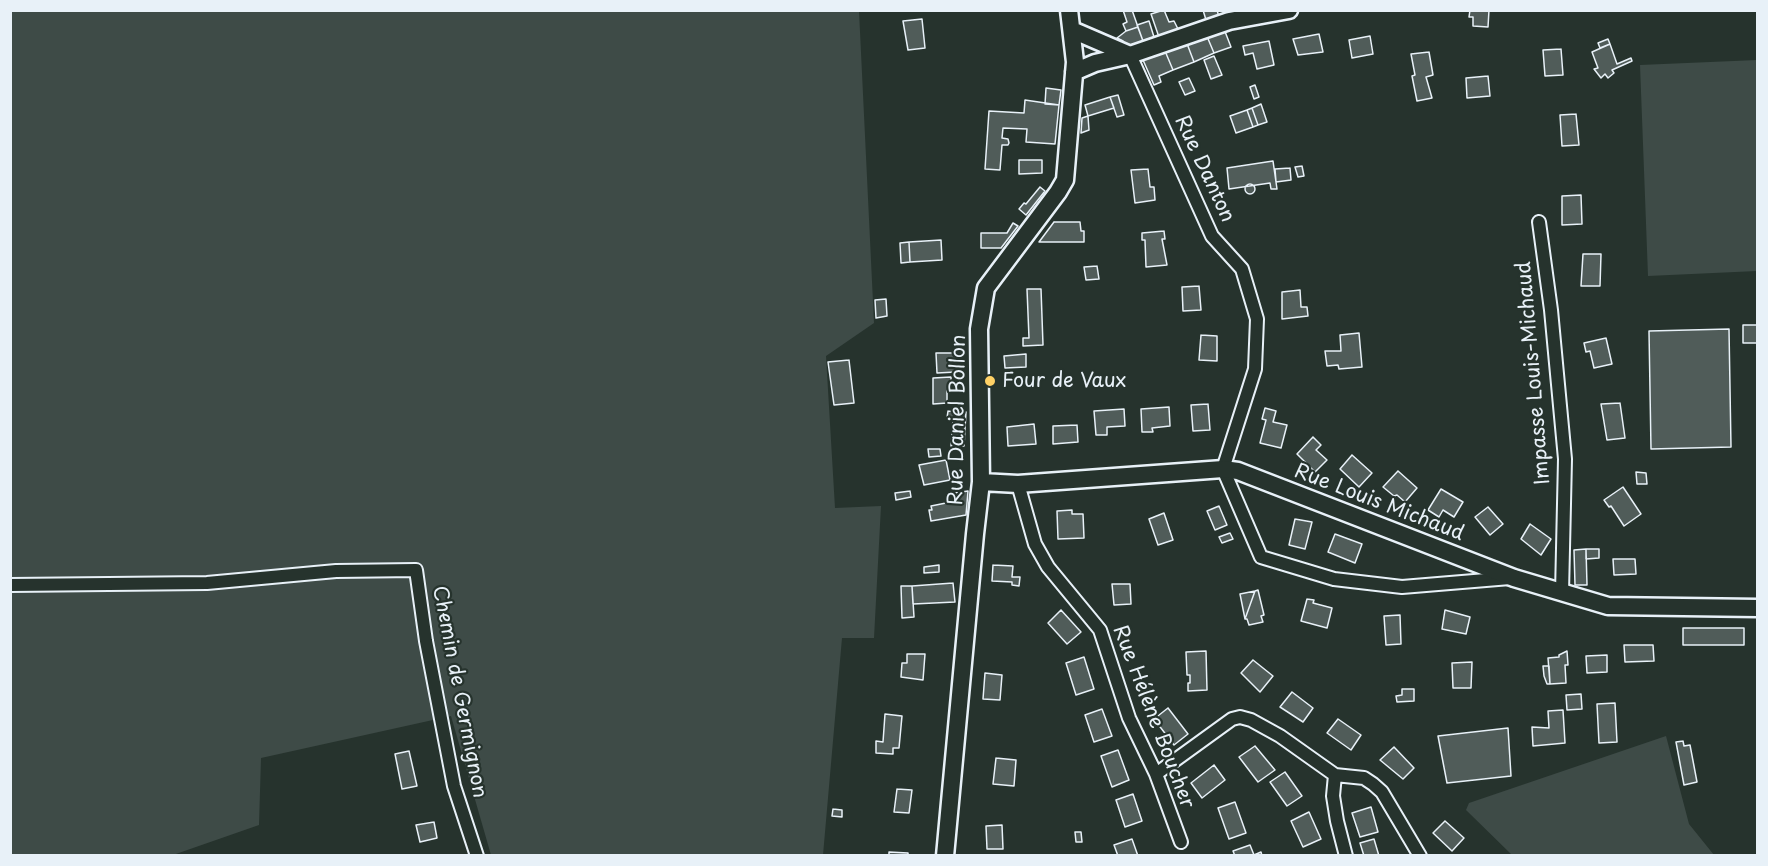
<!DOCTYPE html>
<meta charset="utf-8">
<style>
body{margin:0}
#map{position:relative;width:1768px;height:866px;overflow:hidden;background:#26332d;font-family:"Playpen Sans",sans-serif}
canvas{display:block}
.frame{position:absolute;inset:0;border:12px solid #e8f1f8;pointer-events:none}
</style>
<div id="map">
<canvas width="1768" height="866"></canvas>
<div class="frame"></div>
</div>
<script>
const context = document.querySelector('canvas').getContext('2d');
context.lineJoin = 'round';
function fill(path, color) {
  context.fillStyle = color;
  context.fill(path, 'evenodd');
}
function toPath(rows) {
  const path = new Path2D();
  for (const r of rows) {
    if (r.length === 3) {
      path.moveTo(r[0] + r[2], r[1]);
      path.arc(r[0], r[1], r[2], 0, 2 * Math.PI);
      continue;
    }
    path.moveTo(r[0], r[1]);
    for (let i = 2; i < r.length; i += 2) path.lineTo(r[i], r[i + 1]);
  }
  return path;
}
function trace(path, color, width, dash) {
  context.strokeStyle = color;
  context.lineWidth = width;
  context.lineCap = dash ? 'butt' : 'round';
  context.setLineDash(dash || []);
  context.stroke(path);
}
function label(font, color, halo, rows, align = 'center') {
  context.font = font + ' "Playpen Sans",sans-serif';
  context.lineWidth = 4.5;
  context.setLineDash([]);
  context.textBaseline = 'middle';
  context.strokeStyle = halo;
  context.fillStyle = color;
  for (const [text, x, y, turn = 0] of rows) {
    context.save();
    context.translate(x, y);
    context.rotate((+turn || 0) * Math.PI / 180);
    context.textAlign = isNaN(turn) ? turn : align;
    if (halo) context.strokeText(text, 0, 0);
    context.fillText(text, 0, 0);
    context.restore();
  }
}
const green = toPath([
 [10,11,859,11,874,323,826,356,835,508,881,506,874,638,842,638,823,855,491,855,451,716,261,758,259,825,173,855,11,855],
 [1757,60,1757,271,1648,276,1640,65],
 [1666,736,1689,824,1714,855,1512,855,1466,810,1469,803]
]);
const building = toPath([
 [1123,10,1132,10,1138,27,1126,31,1123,24,1127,22,1123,10],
 [1164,10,1169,22,1174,21,1179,31,1160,40,1151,14,1164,10],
 [1203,10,1217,10,1219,17,1206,20,1203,10],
 [1470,10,1489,10,1488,27,1473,26,1473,17,1469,17,1470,10],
 [922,19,925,48,908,50,903,21,922,19],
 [1149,21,1154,37,1143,41,1137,25,1149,21],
 [1138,27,1143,41,1131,48,1121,44,1123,41,1117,38,1126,31,1138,27],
 [1224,29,1231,47,1214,53,1206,34,1224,29],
 [1206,34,1214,53,1194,62,1186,41,1206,34],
 [1319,34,1323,52,1298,55,1293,39,1319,34],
 [1370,36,1373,54,1352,58,1349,40,1370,36],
 [1608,39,1610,44,1600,48,1598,43,1608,39],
 [1186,41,1194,62,1173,70,1165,51,1186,41],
 [1269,41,1274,65,1257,69,1253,53,1245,55,1243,46,1269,41],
 [1610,44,1617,64,1631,58,1632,61,1612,70,1614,73,1608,78,1605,74,1601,78,1594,69,1598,68,1592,52,1610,44],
 [1561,49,1563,75,1545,76,1543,50,1561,49],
 [1165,51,1173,70,1159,76,1161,82,1154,85,1143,60,1165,51],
 [1429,52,1433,75,1426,77,1432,98,1417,101,1412,76,1415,75,1411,54,1429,52],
 [1214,56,1222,75,1211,79,1204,60,1214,56],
 [1488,76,1490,96,1467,98,1466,78,1488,76],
 [1189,78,1195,91,1185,95,1179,82,1189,78],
 [1255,85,1259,97,1254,99,1250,87,1255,85],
 [1046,88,1061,90,1059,105,1045,104,1046,88],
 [1118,95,1124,115,1117,117,1110,97,1118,95],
 [1110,97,1114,108,1088,116,1085,105,1110,97],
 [1025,100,1059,105,1055,144,1026,142,1027,129,1003,128,1002,138,1008,139,1009,143,1008,145,1002,145,1000,170,985,169,989,111,1024,113,1025,100],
 [1261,104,1267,122,1258,125,1252,108,1261,104],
 [1252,108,1258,125,1253,127,1247,110,1252,108],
 [1247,110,1253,127,1236,133,1230,116,1247,110],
 [1576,114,1579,145,1562,146,1560,115,1576,114],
 [1088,116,1089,130,1081,133,1082,118,1088,116],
 [1019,160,1042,160,1042,173,1019,174,1019,160],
 [1273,161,1277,189,1271,189,1270,183,1229,189,1227,168,1273,161],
 [1302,166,1304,176,1298,177,1295,167,1302,166],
 [1290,168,1291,180,1276,182,1275,169,1290,168],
 [1148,169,1150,187,1154,187,1155,200,1135,203,1131,170,1148,169],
 [1250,189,5],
 [1040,187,1045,191,1026,215,1019,209,1024,203,1026,204,1040,187],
 [1581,195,1582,224,1562,225,1562,196,1581,195],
 [1054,222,1080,222,1081,231,1084,231,1084,242,1039,242,1054,222],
 [1013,223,1018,226,1001,248,981,248,981,233,1007,233,1013,223],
 [1164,231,1165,239,1162,239,1167,265,1146,267,1145,240,1142,240,1142,233,1164,231],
 [941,240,942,260,910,262,909,242,941,240],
 [909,242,910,262,901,263,900,243,909,242],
 [1583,254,1601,254,1600,286,1581,286,1583,254],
 [1097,266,1099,279,1086,280,1084,267,1097,266],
 [1199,286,1201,310,1183,311,1182,287,1199,286],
 [1027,289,1041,289,1043,345,1023,346,1023,338,1029,338,1027,289],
 [1300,290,1301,307,1307,307,1308,316,1282,319,1282,292,1300,290],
 [886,299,887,316,876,318,875,300,886,299],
 [1743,325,1758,325,1758,343,1743,343,1743,325],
 [1729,329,1731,447,1651,449,1649,331,1729,329],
 [1359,333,1362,367,1339,369,1338,365,1327,366,1325,351,1341,351,1340,335,1359,333],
 [1201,335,1217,336,1217,361,1199,360,1201,335],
 [1606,338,1612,364,1594,368,1590,351,1586,352,1584,343,1606,338],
 [936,353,955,353,956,372,937,373,936,353],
 [1026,354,1026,367,1005,368,1004,356,1026,354],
 [849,360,854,403,834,405,828,362,849,360],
 [951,377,951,391,947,391,947,403,933,404,933,378,951,377],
 [1620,403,1625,438,1607,440,1601,404,1620,403],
 [1208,404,1210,430,1193,431,1191,405,1208,404],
 [1169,407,1170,426,1152,428,1153,432,1142,432,1141,409,1169,407],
 [1265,408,1276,411,1273,422,1287,425,1281,448,1260,443,1266,420,1262,419,1265,408],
 [1124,409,1125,426,1107,427,1107,435,1096,435,1094,411,1124,409],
 [948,411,966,412,964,446,951,446,953,419,947,418,948,411],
 [1034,424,1036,444,1008,446,1007,427,1034,424],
 [1077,425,1078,442,1053,444,1053,426,1077,425],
 [1313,437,1321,445,1316,450,1327,460,1315,472,1297,454,1313,437],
 [928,449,940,449,941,456,929,457,928,449],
 [1352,455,1372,473,1359,487,1340,469,1352,455],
 [946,460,950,480,924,485,919,465,946,460],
 [1398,471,1417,488,1405,502,1397,495,1394,496,1383,487,1398,471],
 [1636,472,1646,473,1647,484,1637,484,1636,472],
 [1623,487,1641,514,1624,526,1611,506,1609,507,1604,500,1623,487],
 [1441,489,1463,502,1454,517,1443,510,1439,517,1428,510,1441,489],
 [910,491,911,497,896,500,895,493,910,491],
 [968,491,966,515,931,521,929,510,932,510,931,506,956,501,955,493,968,491],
 [1219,506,1227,525,1215,530,1207,511,1219,506],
 [1488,507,1503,524,1490,535,1475,517,1488,507],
 [1072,510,1072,514,1083,514,1084,538,1058,539,1057,511,1072,510],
 [1164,513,1173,540,1158,545,1149,519,1164,513],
 [1295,519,1312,522,1305,549,1289,545,1295,519],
 [1530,524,1551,539,1541,555,1521,539,1530,524],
 [1230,533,1233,539,1222,543,1219,537,1230,533],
 [1335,534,1362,544,1355,563,1328,552,1335,534],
 [1586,549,1599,549,1599,558,1586,559,1586,549],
 [1586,549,1587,585,1575,585,1574,550,1586,549],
 [1613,559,1635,559,1636,574,1614,575,1613,559],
 [939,565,939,572,924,573,924,567,939,565],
 [993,565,1013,566,1012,577,1020,577,1019,586,1012,585,1012,582,992,581,993,565],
 [953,583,955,602,913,604,912,586,953,583],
 [1112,584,1130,584,1131,604,1114,605,1112,584],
 [901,586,912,586,914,617,902,618,901,586],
 [1258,590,1264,615,1261,616,1263,622,1249,625,1247,619,1245,619,1255,591,1258,590],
 [1255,591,1245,619,1240,594,1255,591],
 [1307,599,1314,600,1313,603,1332,608,1327,628,1301,621,1307,599],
 [1061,610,1081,632,1067,644,1048,623,1061,610],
 [1445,610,1470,617,1466,634,1442,629,1445,610],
 [1400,615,1401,644,1386,645,1384,616,1400,615],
 [1683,628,1744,628,1744,645,1683,645,1683,628],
 [1624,645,1653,645,1654,661,1625,662,1624,645],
 [1206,651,1207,690,1188,691,1188,683,1190,683,1190,675,1187,675,1186,652,1206,651],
 [1567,651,1568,665,1565,665,1566,683,1550,684,1548,658,1559,657,1559,655,1567,651],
 [907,654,925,654,923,680,901,677,902,663,907,663,907,654],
 [1607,655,1607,672,1587,673,1586,656,1607,655],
 [1084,657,1094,689,1076,695,1066,663,1084,657],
 [1253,660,1273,676,1260,692,1241,673,1253,660],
 [1472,662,1471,688,1453,688,1452,663,1472,662],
 [1543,666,1549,666,1550,684,1547,684,1544,676,1543,666],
 [985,673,1002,675,1000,700,983,699,985,673],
 [1402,689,1414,689,1414,701,1397,702,1396,696,1402,695,1402,689],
 [1292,692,1313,708,1303,722,1280,707,1292,692],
 [1581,694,1582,709,1567,710,1566,695,1581,694],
 [1615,703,1617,742,1599,743,1597,704,1615,703],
 [1168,708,1188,734,1174,745,1154,719,1168,708],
 [1102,709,1112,736,1094,742,1085,715,1102,709],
 [1563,710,1565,743,1533,746,1532,727,1549,728,1548,711,1563,710],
 [885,714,902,716,899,748,893,748,893,754,876,753,876,741,883,742,885,714],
 [1338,719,1361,735,1351,750,1327,733,1338,719],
 [1508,728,1511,776,1447,783,1438,736,1508,728],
 [1683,741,1684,746,1690,745,1697,782,1684,785,1676,742,1683,741],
 [1255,746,1275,770,1258,782,1239,757,1255,746],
 [1394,747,1414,768,1403,779,1380,760,1394,747],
 [1118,750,1129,780,1112,787,1101,756,1118,750],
 [409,751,417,786,402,789,395,754,409,751],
 [996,758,1016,760,1014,786,993,784,996,758],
 [1214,765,1225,780,1202,798,1191,783,1214,765],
 [1285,772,1302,796,1287,806,1270,782,1285,772],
 [897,789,912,790,909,813,894,812,897,789],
 [1133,794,1142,821,1125,827,1116,800,1133,794],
 [1235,802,1246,833,1229,839,1218,808,1235,802],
 [1371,807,1378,832,1360,837,1352,813,1371,807],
 [833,809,842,810,842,817,832,816,833,809],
 [1309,812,1321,839,1303,847,1291,821,1309,812],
 [1445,821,1464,838,1452,851,1433,833,1445,821],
 [434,822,437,838,420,842,416,825,434,822],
 [1002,825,1003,849,987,849,986,826,1002,825],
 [1075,832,1081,832,1082,842,1076,842,1075,832],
 [1132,839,1138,856,1118,856,1114,845,1132,839],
 [1374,839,1379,856,1364,856,1360,843,1374,839],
 [1250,845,1254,855,1261,852,1262,856,1235,856,1233,851,1250,845],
 [889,852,908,853,908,856,889,856,889,852]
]);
const street = toPath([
 [1130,55,1212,236,1242,269,1257,319,1255,369,1223,469,1261,557,1334,579,1402,587,1510,578],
 [1539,222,1551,310,1565,459,1562,593],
 [1018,484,1035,544,1048,567,1100,630,1129,718,1156,774,1181,842],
 [10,585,207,583,336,571,416,570,426,641,454,786,477,856],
 [1156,774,1232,719,1240,717,1251,720,1280,736,1335,775,1364,778,1373,784,1382,792,1420,856],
 [1335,775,1333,796,1337,821,1346,856]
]);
const secondary = toPath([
 [1072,30,1130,55],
 [1074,72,1095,63,1130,55,1229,21,1289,10],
 [981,482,1018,484,1223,469,1238,471,1514,578,1608,606,1758,608],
 [945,856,975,534,981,482,979,329,986,288,1058,192,1065,180,1075,62,1069,10]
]);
const markers = [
 [990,381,6,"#ffd166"]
];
const streetNames = [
 ["Rue Danton",1204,169,65],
 ["Impasse Louis-Michaud",1534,373,-95],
 ["Rue Daniel Bollon",958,420,-89],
 ["Rue Louis Michaud",1379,503,21],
 ["Chemin de Germignon",459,692,79],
 ["Rue Hélène Boucher",1153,717,69]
];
const poiNames = [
 ["Four de Vaux",1002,381]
];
fill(green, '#3e4b47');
fill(building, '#505c59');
trace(building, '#e8f1f8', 1.5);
trace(street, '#e8f1f8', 16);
trace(secondary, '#e8f1f8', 21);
trace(street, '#26332d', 12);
trace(secondary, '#26332d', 16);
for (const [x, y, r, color] of markers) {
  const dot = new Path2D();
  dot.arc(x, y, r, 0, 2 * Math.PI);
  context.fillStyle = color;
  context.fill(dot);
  trace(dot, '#26332d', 2);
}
label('20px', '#e8f1f8', '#26332d', streetNames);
label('20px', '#e8f1f8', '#26332d', poiNames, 'left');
</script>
